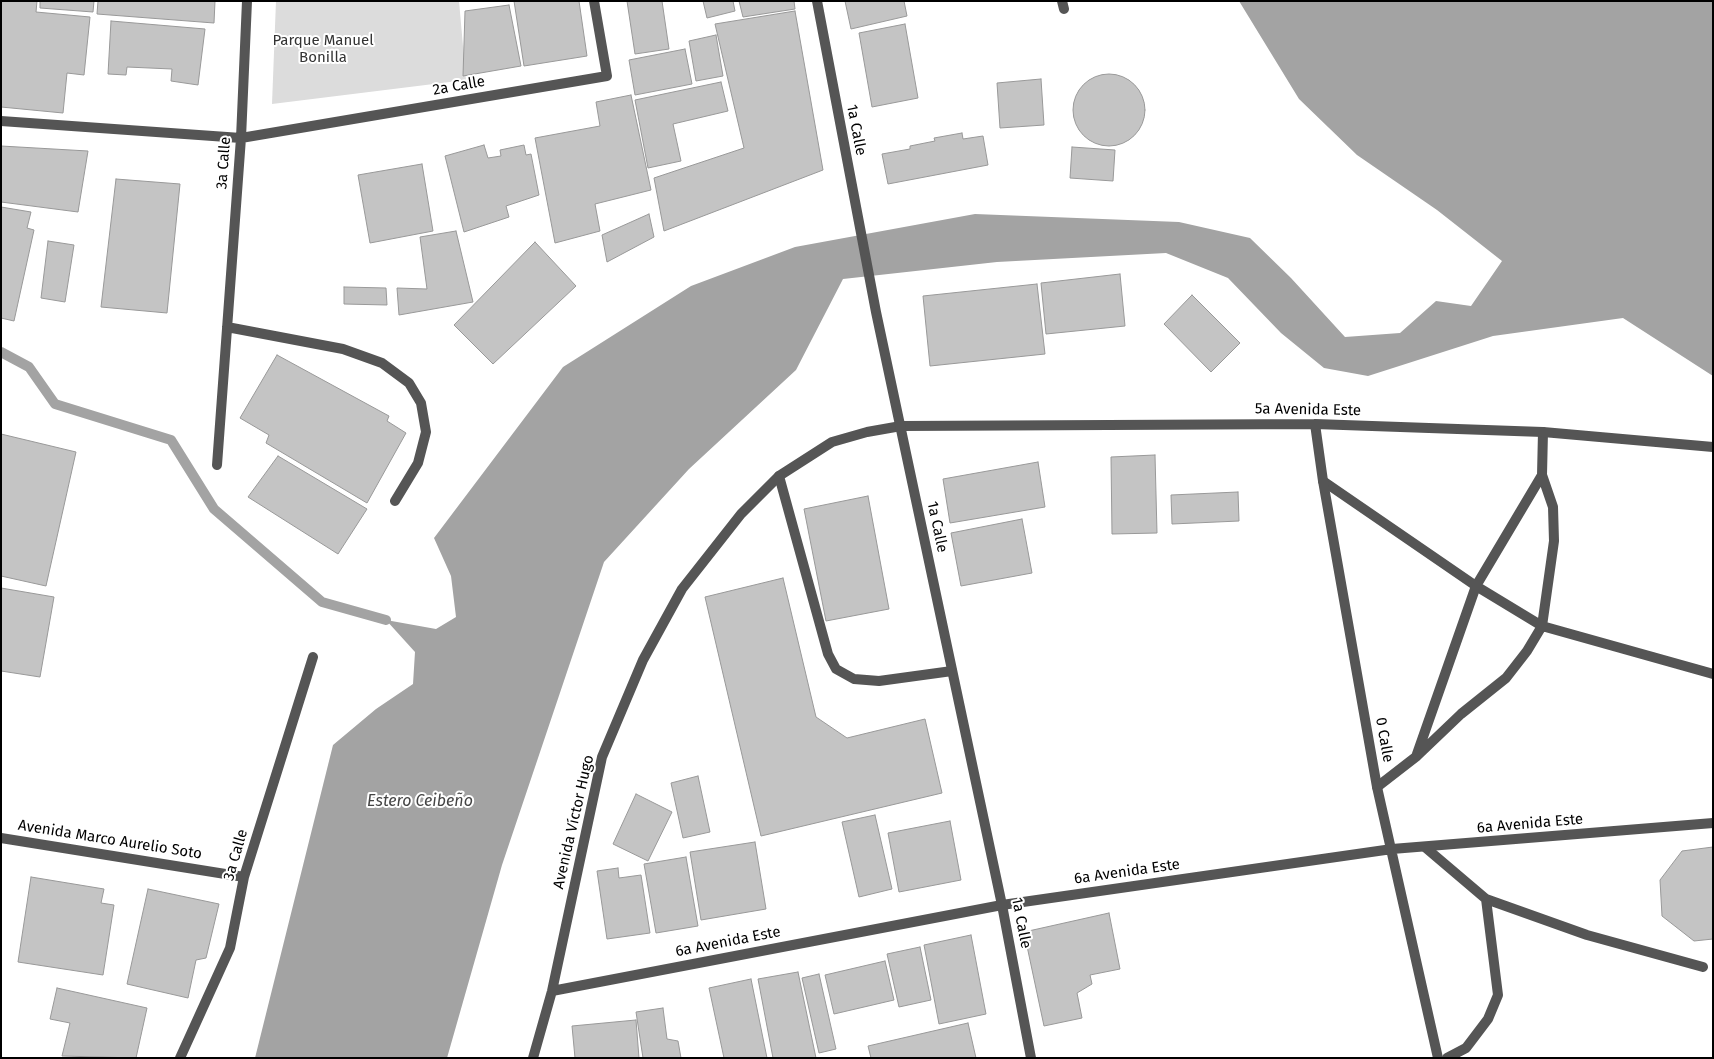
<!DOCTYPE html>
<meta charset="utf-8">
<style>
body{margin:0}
#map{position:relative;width:1714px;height:1059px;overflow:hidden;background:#fff;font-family:"Fira Sans",sans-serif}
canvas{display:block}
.frame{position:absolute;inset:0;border:2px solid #000;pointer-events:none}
</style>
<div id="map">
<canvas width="1714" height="1059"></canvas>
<div class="frame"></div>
</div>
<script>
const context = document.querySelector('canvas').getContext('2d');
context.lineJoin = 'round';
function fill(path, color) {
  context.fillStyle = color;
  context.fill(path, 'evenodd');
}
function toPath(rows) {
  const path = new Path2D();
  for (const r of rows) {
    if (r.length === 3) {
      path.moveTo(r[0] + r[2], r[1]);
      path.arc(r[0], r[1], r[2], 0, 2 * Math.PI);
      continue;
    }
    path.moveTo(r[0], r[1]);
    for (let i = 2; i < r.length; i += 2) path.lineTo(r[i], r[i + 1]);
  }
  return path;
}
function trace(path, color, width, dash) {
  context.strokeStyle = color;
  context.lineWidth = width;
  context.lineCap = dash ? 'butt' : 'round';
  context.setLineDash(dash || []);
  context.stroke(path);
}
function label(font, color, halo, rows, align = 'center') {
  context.font = font + ' "Fira Sans",sans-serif';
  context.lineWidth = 4;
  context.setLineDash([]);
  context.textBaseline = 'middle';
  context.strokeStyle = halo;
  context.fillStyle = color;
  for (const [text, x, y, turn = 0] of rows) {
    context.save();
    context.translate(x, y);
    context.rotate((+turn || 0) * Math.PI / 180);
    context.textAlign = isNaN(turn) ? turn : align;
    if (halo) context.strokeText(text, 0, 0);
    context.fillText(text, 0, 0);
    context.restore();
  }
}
const green = toPath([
 [276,1,459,1,466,80,272,104]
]);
const water = toPath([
 [1239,1,1713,1,1713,376,1623,318,1493,336,1368,376,1324,368,1281,333,1228,278,1166,253,997,262,843,279,796,370,689,469,604,562,502,865,447,1058,255,1058,333,745,376,709,413,684,415,652,386,620,436,629,456,617,451,576,434,538,563,367,691,286,795,247,975,214,1179,222,1250,238,1291,278,1345,337,1400,333,1436,301,1471,306,1502,261,1437,210,1357,155,1299,99]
]);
const stream = toPath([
 [1,352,29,367,55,404,171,440,214,509,322,602,386,620]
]);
const building = toPath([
 [1,1,37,1,36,12,90,17,84,75,67,73,63,113,1,107,1,1],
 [40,1,94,1,93,12,40,8,40,1],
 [98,1,215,1,214,23,97,14,98,1],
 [514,1,579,1,587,56,524,66,514,1],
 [627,1,662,1,669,49,635,54,627,1],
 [703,1,733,1,735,11,707,18,703,1],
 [739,1,794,1,795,9,743,17,739,1],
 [845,1,904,1,907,16,851,29,845,1],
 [509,5,521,66,463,76,465,11,509,5],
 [795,11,823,170,664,231,654,178,744,148,715,24,795,11],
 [111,21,205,29,198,85,171,81,172,69,127,67,126,75,108,74,111,21],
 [905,24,918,98,872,107,859,33,905,24],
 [716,35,723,76,696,81,689,41,716,35],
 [685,49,692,84,635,95,629,60,685,49],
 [1109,110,36],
 [1041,79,1044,125,1000,128,997,83,1041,79],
 [721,82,728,111,673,124,681,161,648,168,635,100,721,82],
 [631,95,651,190,595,204,600,231,555,243,535,138,600,126,596,102,631,95],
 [962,133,963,139,983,136,988,165,888,184,882,154,910,149,910,146,935,141,934,138,962,133],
 [484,145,488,158,501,156,500,150,524,145,526,155,531,154,539,195,506,206,509,217,464,232,445,156,484,145],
 [1,146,88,151,78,212,1,202,1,146],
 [1072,147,1115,150,1113,181,1070,178,1072,147],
 [422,164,433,231,370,243,358,175,422,164],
 [116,179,180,184,167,313,101,307,116,179],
 [1,207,31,212,27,228,34,230,14,321,1,318,1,207],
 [649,214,654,237,607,262,602,235,649,214],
 [456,231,473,302,399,315,397,288,427,289,420,237,456,231],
 [48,241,74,245,65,302,41,298,48,241],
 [535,242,576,286,493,364,454,325,535,242],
 [1120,274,1125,326,1046,334,1041,283,1120,274],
 [1037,284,1045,354,930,366,923,296,1037,284],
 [344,287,386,288,387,305,344,304,344,287],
 [1192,295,1240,343,1211,372,1164,324,1192,295],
 [277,355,389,416,387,421,406,433,367,503,266,443,269,435,240,418,277,355],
 [1,434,76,452,46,586,1,576,1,434],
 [1155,455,1157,533,1112,534,1111,457,1155,455],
 [278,456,367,509,338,554,248,497,278,456],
 [1038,462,1045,507,950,523,943,479,1038,462],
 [1238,492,1239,521,1172,524,1171,495,1238,492],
 [868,496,889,609,826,621,804,509,868,496],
 [1022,519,1032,573,961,586,951,533,1022,519],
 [783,578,816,717,847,738,925,719,942,793,761,836,705,597,783,578],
 [1,588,54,597,40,677,1,671,1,588],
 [698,776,710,832,683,838,671,783,698,776],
 [636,794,672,812,648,861,613,844,636,794],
 [875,815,892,889,859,897,842,822,875,815],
 [950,821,961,880,899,892,888,833,950,821],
 [755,842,766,909,701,920,690,852,755,842],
 [1713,847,1713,939,1694,941,1662,916,1660,880,1682,851,1713,847],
 [686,857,698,926,656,933,644,864,686,857],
 [618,868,619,878,641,875,650,933,607,939,597,871,618,868],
 [31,877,104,889,101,903,114,905,103,975,18,962,31,877],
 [148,889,219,904,206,958,196,960,188,998,127,984,148,889],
 [1109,913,1120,969,1090,975,1092,984,1077,993,1082,1018,1044,1026,1024,932,1109,913],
 [971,935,986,1014,939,1024,924,945,971,935],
 [920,947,931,1000,899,1007,887,954,920,947],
 [885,961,894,1000,834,1014,825,975,885,961],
 [798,972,816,1058,773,1058,758,979,798,972],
 [819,974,836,1049,819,1053,802,978,819,974],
 [751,979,767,1058,724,1058,709,988,751,979],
 [57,988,147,1008,136,1058,62,1056,70,1023,50,1019,57,988],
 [663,1008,667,1039,678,1041,681,1058,643,1058,636,1012,663,1008],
 [636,1020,639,1058,575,1058,572,1026,636,1020],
 [968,1023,976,1058,871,1058,868,1046,968,1023]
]);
const service = toPath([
 [779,476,828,654,836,669,854,679,879,681,952,671],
 [1323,481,1476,586,1542,626,1713,674],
 [1417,754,1476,586,1542,475],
 [1377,787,1417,756,1461,714,1506,678,1527,651,1542,626,1554,541,1553,507,1542,475,1543,432],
 [1426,848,1486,899,1587,935,1703,967],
 [1447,1058,1466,1048,1488,1019,1498,995,1486,899]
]);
const minor = toPath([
 [1062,1,1064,9],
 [1,121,241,138,607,76,594,1],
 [227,327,343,349,382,363,409,383,421,403,426,432,418,463,395,501],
 [1315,424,1323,481,1377,787,1438,1058],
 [217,465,241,138,247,1],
 [1,838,244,877],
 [552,991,1002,905,1392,849,1713,823],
 [180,1058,230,948,244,877,313,657],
 [533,1058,552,991,602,757,643,660,682,589,741,514,779,476,832,442,867,432,901,426,1315,424,1543,432,1713,447]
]);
const tertiary = toPath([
 [817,1,876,312,1002,905,1031,1058]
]);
const parkNames = [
 ["Parque Manuel",323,41],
 ["Bonilla",323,58]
];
const streetNames = [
 ["2a Calle",459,86,-10],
 ["1a Calle",856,130,79],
 ["3a Calle",224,163,-86],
 ["5a Avenida Este",1308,410,1],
 ["1a Calle",937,527,78],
 ["0 Calle",1384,740,80],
 ["Avenida Víctor Hugo",574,822,-77],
 ["6a Avenida Este",1530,824,-5],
 ["Avenida Marco Aurelio Soto",110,840,9],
 ["3a Calle",236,855,-74],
 ["6a Avenida Este",1127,872,-8],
 ["1a Calle",1021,923,79],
 ["6a Avenida Este",728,942,-11]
];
const waterNames = [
 ["Estero Ceibeño",420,802]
];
fill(green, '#dcdcdc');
fill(water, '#a3a3a3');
trace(stream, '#a3a3a3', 10);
fill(building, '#c4c4c4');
trace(building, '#999', 1);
trace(service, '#555', 10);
trace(minor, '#555', 10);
trace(tertiary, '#555', 10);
label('15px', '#333', '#fff', parkNames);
label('15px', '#000', '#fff', streetNames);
label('italic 16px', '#444', '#fff', waterNames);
</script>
